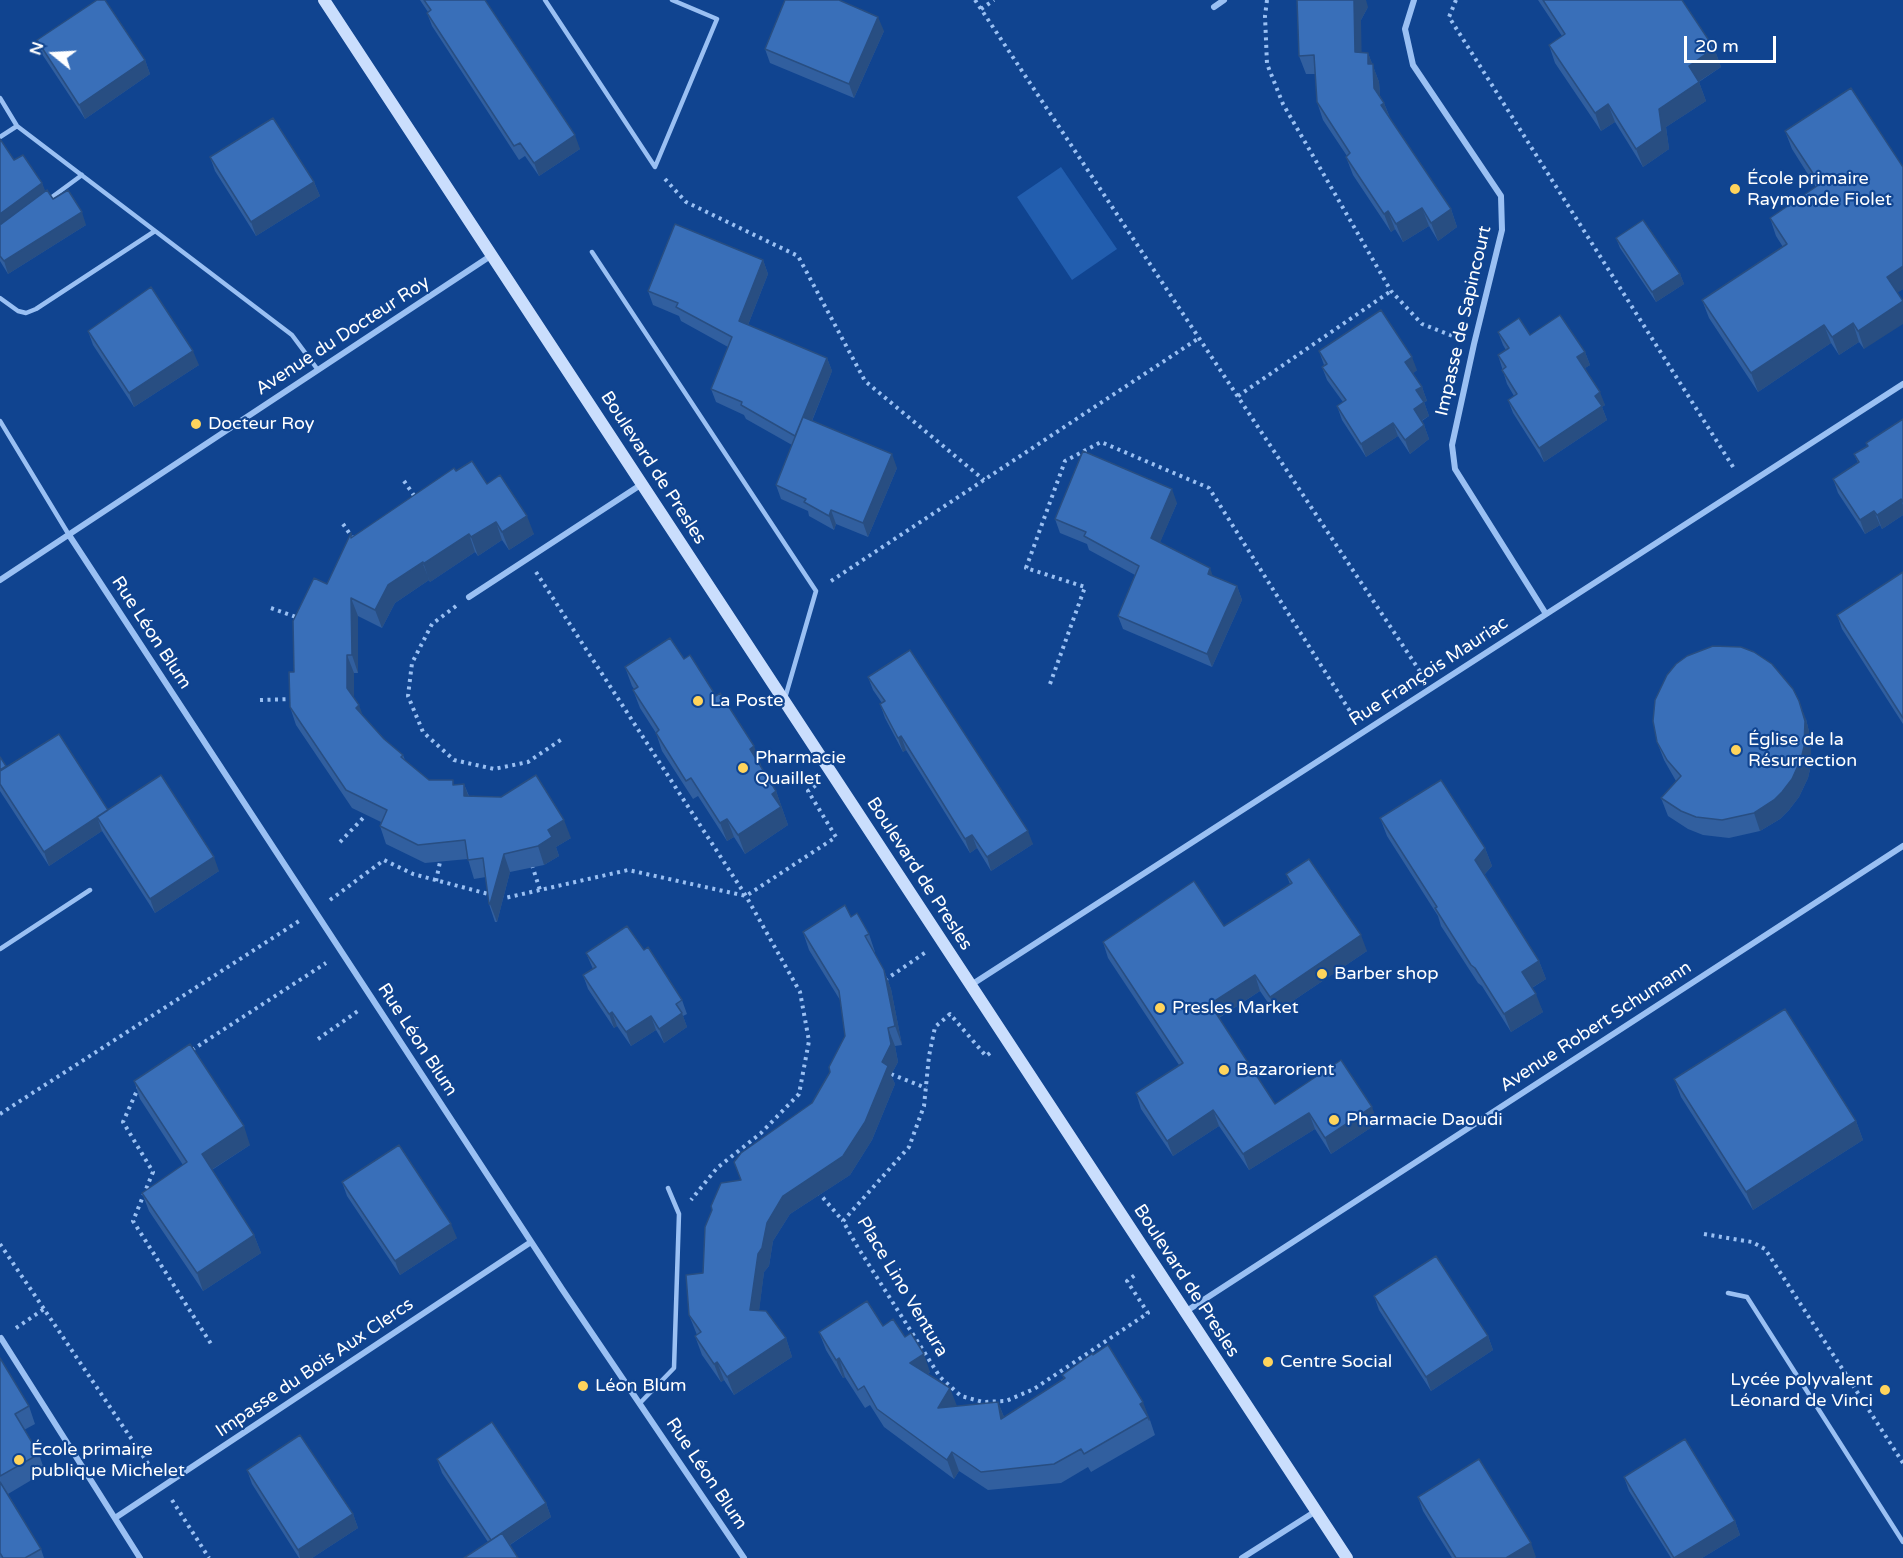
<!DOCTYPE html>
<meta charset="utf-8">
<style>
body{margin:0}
#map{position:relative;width:1903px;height:1558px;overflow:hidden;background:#104490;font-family:"Varela Round",sans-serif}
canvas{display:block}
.north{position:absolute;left:24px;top:24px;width:60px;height:60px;-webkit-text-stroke:4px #104490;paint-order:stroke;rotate:288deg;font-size:16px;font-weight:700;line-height:24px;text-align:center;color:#fff}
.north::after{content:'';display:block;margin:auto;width:21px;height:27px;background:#fff;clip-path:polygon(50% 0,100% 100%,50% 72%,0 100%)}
.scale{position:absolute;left:1684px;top:36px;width:92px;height:27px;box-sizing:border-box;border:3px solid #fff;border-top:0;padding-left:8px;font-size:18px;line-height:21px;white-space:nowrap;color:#fff;-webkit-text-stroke:4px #104490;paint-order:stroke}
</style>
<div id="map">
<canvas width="1903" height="1558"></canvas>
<div class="north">N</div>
<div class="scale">20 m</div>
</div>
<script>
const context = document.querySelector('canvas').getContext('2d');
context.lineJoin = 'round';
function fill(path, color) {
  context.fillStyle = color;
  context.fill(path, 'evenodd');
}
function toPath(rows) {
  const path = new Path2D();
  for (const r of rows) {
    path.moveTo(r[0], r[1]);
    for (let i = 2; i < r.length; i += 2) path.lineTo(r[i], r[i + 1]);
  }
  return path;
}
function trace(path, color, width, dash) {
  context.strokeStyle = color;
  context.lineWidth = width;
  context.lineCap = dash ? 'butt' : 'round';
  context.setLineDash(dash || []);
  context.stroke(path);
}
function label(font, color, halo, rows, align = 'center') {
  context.font = font + ' "Varela Round",sans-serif';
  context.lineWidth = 4.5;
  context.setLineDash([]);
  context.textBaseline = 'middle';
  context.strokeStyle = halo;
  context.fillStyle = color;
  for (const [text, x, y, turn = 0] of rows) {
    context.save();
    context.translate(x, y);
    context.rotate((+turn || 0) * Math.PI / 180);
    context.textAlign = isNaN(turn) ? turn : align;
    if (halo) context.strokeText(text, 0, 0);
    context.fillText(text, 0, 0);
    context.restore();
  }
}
const green = toPath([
 [1061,167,1117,249,1072,280,1017,197]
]);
const path = toPath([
 [975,0,1421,673],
 [1267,0,1265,16,1267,64,1283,104,1391,291,1422,324,1458,338],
 [1456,0,1449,17,1735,470],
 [981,9,994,0],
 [665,179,686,202,798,256,865,381,984,480],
 [1238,396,1391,291],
 [404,481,415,497],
 [343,524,352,537],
 [536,572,746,896,800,992,809,1041,799,1094,761,1133,717,1168,691,1200],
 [831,581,1199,338],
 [456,606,432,624,412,663,408,696,423,732,454,760,494,769,528,762,562,739],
 [271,608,299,618],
 [1050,684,1085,587,1026,568,1065,461,1101,442,1209,488,1353,716],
 [260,700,292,699],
 [340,842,366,815],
 [532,865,540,890],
 [436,881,440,862],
 [500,897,505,898,628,870,746,896,836,837,808,791,816,785],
 [330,900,384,860,413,874,492,895],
 [885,980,926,952],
 [318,1039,358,1011],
 [192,1050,326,963],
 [990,1053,986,1056,950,1014,935,1027,929,1056,924,1106,909,1147,843,1221,857,1246,940,1377,961,1396,983,1402,1006,1401,1034,1389,1148,1313,1127,1281,1135,1275],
 [891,1074,926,1088],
 [139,1086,123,1122,153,1172,133,1221,213,1347],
 [0,1114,299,921],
 [818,1192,843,1221],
 [1704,1234,1752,1242,1765,1249,1903,1463],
 [0,1244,44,1309],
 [16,1328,44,1309,153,1471],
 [172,1500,209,1558]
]);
const lane = toPath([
 [545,0,655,167,717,19,672,0],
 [0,98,17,126,292,335,318,370],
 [0,137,17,126],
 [48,200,82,175],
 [592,252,816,591,785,698],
 [0,298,18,311,26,313,36,309,155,231],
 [0,421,69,535],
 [0,949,90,890],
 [1728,1293,1747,1297,1903,1542],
 [640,1403,674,1368,679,1214,668,1188]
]);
const street = toPath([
 [1414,0,1405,29,1413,65,1501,196,1502,230,1474,344,1452,445,1455,469,1546,614],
 [1214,7,1224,0],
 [69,535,562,1289,744,1558],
 [0,580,492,255],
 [469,597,642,484],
 [971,985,1903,384],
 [1185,1312,1903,846],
 [1,1338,140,1558],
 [115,1518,531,1242],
 [1242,1558,1316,1511]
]);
const secondary = toPath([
 [324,0,1347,1558]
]);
const wall = toPath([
 [420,0,485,0,580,149,539,176,525,156,519,160,432,26,427,13,428,12],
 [1538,0,1682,0,1714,48,1721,67,1699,82,1706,101,1666,127,1669,149,1643,167,1615,122,1601,131,1555,63,1549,45,1562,36],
 [1368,7,1361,20,1361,53,1368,53,1379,82,1380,96,1384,103,1391,120,1451,209,1457,227,1438,241,1429,226,1403,242,1395,229,1391,232,1353,175,1346,157,1347,156,1323,120,1317,102,1315,74,1306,74,1299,56],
 [884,31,854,98,770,63,765,49],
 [37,40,145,60,150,74,85,119,42,54],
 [1785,131,1903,167,1903,289,1898,292,1864,349,1859,342,1839,355,1831,343,1758,392,1709,318,1702,300,1783,247,1776,236,1770,218,1816,187,1792,149],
 [0,139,14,160,42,183,45,192,53,199,86,225,8,274,0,261],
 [210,157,314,182,320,196,256,236,215,171],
 [1616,238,1680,274,1684,284,1656,302,1620,248],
 [763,260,768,274,748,325,827,358,832,371,812,421,897,468,868,537,836,524,834,530,809,516,808,511,781,499,776,485,792,445,746,419,744,415,716,402,711,389,728,347,681,321,679,316,653,305,648,291],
 [88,331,199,365,134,407,93,345],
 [1498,332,1530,335,1585,352,1590,365,1585,368,1605,405,1602,407,1607,420,1544,462,1513,413,1508,400,1514,396,1507,384,1498,355,1506,350,1503,345],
 [1319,351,1417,370,1412,374,1422,387,1427,401,1424,402,1429,416,1422,421,1424,425,1429,439,1410,454,1398,436,1366,457,1342,420,1337,406,1343,402,1327,380,1322,367,1324,365],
 [1903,419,1903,515,1882,529,1880,525,1865,534,1838,493,1833,479,1858,463,1854,454,1867,446,1866,443],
 [456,471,487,484,534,534,509,550,502,540,478,556,475,552,430,582,429,580,395,603,382,628,358,616,358,673,354,673,354,698,363,716,384,739,403,755,405,760,429,780,454,785,464,784,469,796,571,838,556,847,559,856,544,865,510,872,497,922,495,922,489,904,486,877,474,879,468,859,425,863,386,844,380,826,381,822,352,808,296,725,290,707,294,672,327,584,352,537],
 [1177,503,1160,542,1213,576,1237,586,1242,600,1212,667,1123,629,1118,616,1135,575,1089,550,1087,544,1060,533,1055,519],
 [1903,572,1903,724,1842,629,1837,615],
 [684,659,761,764,760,765,776,791,788,825,745,854,734,837,727,841,698,796,693,799,662,751,656,733,640,708,633,690,634,689,632,686,625,667],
 [868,677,1033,844,991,871,977,848,970,853,906,750,903,752,885,718,880,704,882,703,873,690],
 [1806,719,1811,740,1811,765,1808,778,1799,797,1789,810,1780,819,1760,831,1729,838,1703,835,1688,829,1668,816,1661,798,1676,781,1664,760,1657,742],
 [0,757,6,767,108,810,219,871,155,913,102,831,49,866,0,791],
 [1380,818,1485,848,1492,866,1484,875,1539,961,1546,979,1532,988,1543,1012,1511,1032,1482,986,1478,983,1441,926,1438,916,1387,836],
 [1286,874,1367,951,1275,1013,1260,991,1219,1018,1275,1104,1378,1123,1331,1154,1315,1129,1249,1170,1219,1126,1173,1156,1141,1109,1136,1093,1179,1065,1108,958,1103,942,1224,926,1290,884],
 [851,917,869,934,875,952,874,953,884,970,891,989,902,1045,895,1046,898,1062,891,1075,895,1084,872,1140,850,1175,790,1214,773,1241,769,1266,764,1272,759,1310,786,1338,792,1357,734,1395,724,1380,721,1382,702,1355,695,1336,697,1335,689,1315,703,1273,741,1180,812,1103,830,1072,845,1036,840,1000,809,950,803,932],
 [644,950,682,1000,687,1014,683,1016,687,1027,664,1043,656,1030,631,1046,617,1026,614,1028,588,989,583,975,593,969,586,953],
 [1674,1079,1856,1121,1863,1140,1753,1210,1681,1097],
 [134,1081,250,1145,212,1170,254,1235,261,1253,203,1291,149,1211,142,1193,183,1165,140,1099],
 [342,1182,457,1238,400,1275,347,1196],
 [1374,1296,1488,1336,1493,1350,1431,1391,1379,1310],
 [883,1326,905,1337,930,1372,928,1374,957,1406,998,1402,1004,1417,1064,1379,1062,1375,1108,1345,1150,1420,1155,1435,1091,1472,1088,1467,1061,1483,988,1490,959,1471,954,1479,884,1427,870,1405,865,1408,845,1377,843,1378,826,1350,819,1332],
 [0,1358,29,1406,35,1424,24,1430,39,1454,45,1472,8,1494,41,1549,44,1558,0,1558],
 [437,1459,546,1503,551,1517,510,1545,488,1542,442,1473],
 [247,1470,353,1514,358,1528,312,1558,299,1558,252,1484],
 [1624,1477,1735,1521,1740,1535,1702,1558,1671,1558,1629,1491],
 [1418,1497,1536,1557,1534,1558,1452,1558,1423,1511]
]);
const shadedWall = toPath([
 [1355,0,1366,0,1368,7,1361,20,1362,70,1355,52,1354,1],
 [878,17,884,31,854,98,849,84],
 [1714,48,1721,67,1695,84,1689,66],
 [1368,53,1379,82,1381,106,1374,88,1368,64],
 [145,60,150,74,85,119,79,105],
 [1699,82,1706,101,1666,127,1669,149,1643,167,1636,149,1659,109],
 [1384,103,1391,121,1381,105],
 [1608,104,1615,122,1601,131,1595,113],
 [575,135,580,149,539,176,534,163],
 [314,182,320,196,256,236,251,222],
 [42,183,47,195,0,229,0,214],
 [1422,208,1429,226,1403,242,1396,224],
 [1451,209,1457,227,1438,241,1431,223],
 [1388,211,1395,229,1391,232,1384,214],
 [82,212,86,225,8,274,4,261],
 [763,260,768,274,744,335,739,321],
 [1903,266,1903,289,1894,295,1887,277],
 [1680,274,1684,284,1656,302,1652,292],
 [1903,301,1903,324,1864,349,1858,331],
 [1853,323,1859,342,1839,355,1832,337],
 [1824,325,1831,343,1758,392,1751,373],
 [193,351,199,365,134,407,129,393],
 [1585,352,1590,365,1582,370,1577,357],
 [1412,357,1417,370,1410,376,1405,362],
 [827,358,832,371,800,450,795,436],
 [1422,387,1427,401,1424,402,1429,416,1419,422,1414,409,1416,390],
 [1600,392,1605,405,1602,407,1607,420,1544,462,1539,448,1595,396],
 [1393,423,1398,436,1366,457,1361,444],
 [1424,425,1429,439,1410,454,1405,440],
 [892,454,897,468,868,537,863,523],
 [1172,489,1177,503,1156,552,1151,538],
 [1901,499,1903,505,1903,515,1882,529,1877,515],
 [831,510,836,524,834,530,829,516],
 [1874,511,1880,525,1865,534,1860,520],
 [527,516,534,534,509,550,502,532],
 [496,522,502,540,478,556,471,537],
 [469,534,475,552,430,582,423,564],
 [423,562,429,580,395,603,382,628,375,610,388,585],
 [1210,568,1215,582,1208,574],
 [1237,586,1242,600,1212,667,1207,654],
 [351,598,358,616,358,673,352,655],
 [347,655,354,673,354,707,347,688],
 [1799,701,1806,719,1811,740,1811,765,1808,778,1799,797,1789,810,1780,819,1760,831,1754,813],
 [359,705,366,724,356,708],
 [901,736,906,750,903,752,898,738],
 [754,746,761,764,757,767,750,749],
 [464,784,471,803,464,796],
 [776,791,788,825,745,854,738,835,772,794],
 [97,817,102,831,49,866,44,852],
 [727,819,734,837,727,841,720,823],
 [564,820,571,838,556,847,559,856,544,865,538,846,548,830],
 [1028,831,1033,844,991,871,987,857],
 [972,835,977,848,970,853,965,839],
 [1485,848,1492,866,1481,878,1475,860],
 [504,854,510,872,497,922,490,904],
 [214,857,219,871,155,913,150,899],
 [1361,935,1367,951,1275,1013,1270,997],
 [1539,961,1546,979,1528,990,1522,972],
 [884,970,891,989,902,1045,895,1026],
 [1255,975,1260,991,1215,1020,1210,1004],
 [1536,994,1543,1012,1511,1032,1504,1014],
 [612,1012,617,1026,614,1028,609,1014],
 [682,1013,687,1027,664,1043,659,1029],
 [651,1016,656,1030,631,1046,626,1032],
 [888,1028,895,1046,898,1062,891,1075,895,1084,872,1140,850,1175,790,1214,773,1241,769,1266,764,1272,757,1328,750,1310,758,1254,767,1223,783,1196,882,1062],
 [1372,1107,1378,1123,1331,1154,1325,1138],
 [1213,1110,1219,1126,1173,1156,1167,1141],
 [1309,1113,1315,1129,1249,1170,1243,1154],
 [1856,1121,1863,1140,1753,1210,1746,1192],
 [244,1126,250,1145,208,1172,202,1154],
 [451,1224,457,1238,400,1275,395,1261],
 [254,1235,261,1253,203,1291,197,1273],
 [1488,1336,1493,1350,1431,1391,1426,1377],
 [786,1338,792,1357,734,1395,727,1377],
 [924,1354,930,1372,917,1381,910,1363],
 [839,1358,845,1377,843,1378,836,1360],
 [717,1362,724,1380,721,1382,714,1364],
 [950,1388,957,1406,938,1408],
 [998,1402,1005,1420,1001,1419],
 [1143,1402,1150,1420,1149,1421,1140,1404],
 [952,1452,959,1471,954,1479,947,1460],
 [546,1503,551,1517,496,1554,491,1540],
 [353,1514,358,1528,312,1558,300,1558,298,1550],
 [1735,1521,1740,1535,1702,1558,1675,1558],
 [1531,1543,1536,1557,1534,1558,1506,1558]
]);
const building = toPath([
 [97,0,105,0,145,60,79,105,37,40,97,0],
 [424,0,485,0,575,135,534,163,520,143,514,146,427,13,431,10,424,0],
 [785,0,839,0,878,17,849,84,765,49,785,0],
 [1297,0,1355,0,1354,1,1355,52,1368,53,1368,64,1373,64,1374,88,1384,103,1381,105,1451,209,1431,223,1422,208,1396,224,1388,211,1384,214,1346,157,1350,153,1317,102,1314,55,1299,56,1297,0],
 [1543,0,1682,0,1714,48,1689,66,1699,82,1659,109,1662,131,1636,149,1608,104,1595,113,1549,45,1565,34,1543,0],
 [1851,88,1903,167,1903,266,1887,277,1903,301,1858,331,1853,323,1832,337,1824,325,1751,373,1702,300,1787,244,1770,218,1820,184,1785,131,1851,88],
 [273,118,314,182,251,222,210,157,273,118],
 [0,139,14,160,23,155,42,183,0,214,0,139],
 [47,190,53,199,68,190,82,212,4,261,0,256,0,225,47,190],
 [1643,220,1680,274,1652,292,1616,238,1643,220],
 [675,224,763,260,739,321,827,358,795,436,741,405,742,402,711,389,732,337,676,307,678,303,648,291,675,224],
 [151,287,193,351,129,393,88,331,151,287],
 [1381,310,1412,357,1405,362,1422,387,1416,390,1424,402,1414,409,1424,425,1405,440,1393,423,1361,444,1337,406,1346,400,1322,367,1327,364,1319,351,1381,310],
 [1560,315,1585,352,1577,357,1600,392,1595,396,1602,406,1539,448,1508,400,1517,394,1502,370,1506,367,1498,355,1509,348,1498,332,1519,318,1530,335,1560,315],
 [803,417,892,454,863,523,831,510,829,516,804,502,806,499,776,485,803,417],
 [1903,419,1903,502,1901,499,1877,515,1874,511,1860,520,1833,479,1859,462,1854,454,1868,446,1866,443,1903,419],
 [1083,451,1172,489,1151,538,1210,568,1208,574,1237,586,1207,654,1118,616,1139,566,1084,536,1086,532,1055,519,1083,451],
 [472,461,487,484,500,475,527,516,502,532,496,522,471,537,469,534,423,564,423,562,388,585,375,610,351,598,352,655,347,655,347,688,359,705,356,708,384,739,403,755,401,757,429,780,453,780,453,785,464,784,464,796,501,797,536,775,564,820,548,830,552,837,538,846,504,854,490,904,489,904,483,858,468,860,465,840,418,845,380,826,387,810,346,790,290,707,289,672,294,672,293,621,314,578,327,584,351,533,351,538,454,468,456,471,472,461],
 [1903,572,1903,718,1837,615,1903,572],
 [670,638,684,659,690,655,716,696,720,693,754,746,750,749,776,791,772,794,781,807,738,835,727,819,720,823,691,778,686,781,656,733,659,730,633,690,638,687,625,667,670,638],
 [1713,646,1741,647,1754,652,1772,664,1793,689,1799,701,1805,721,1804,747,1801,759,1792,779,1782,792,1774,800,1754,813,1722,820,1696,817,1681,811,1661,798,1681,776,1667,760,1657,742,1653,721,1655,700,1667,675,1676,664,1687,656,1713,646],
 [910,650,1028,831,987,857,972,835,965,839,901,736,898,738,880,704,885,701,868,677,910,650],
 [59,734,108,810,44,852,0,784,0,771,59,734],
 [0,757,6,766,0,770,0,757],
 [161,775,214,857,150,899,97,817,161,775],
 [1441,780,1485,848,1475,860,1539,961,1522,972,1536,994,1504,1014,1475,968,1471,965,1435,908,1437,907,1380,818,1441,780],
 [1309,859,1361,935,1270,997,1255,975,1210,1004,1275,1104,1341,1060,1372,1107,1325,1138,1309,1113,1243,1154,1213,1110,1167,1141,1136,1093,1183,1063,1103,942,1194,881,1224,926,1292,883,1286,874,1309,859],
 [845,905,851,917,857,913,869,934,865,936,884,970,895,1026,888,1028,891,1044,882,1062,888,1066,865,1122,843,1156,783,1196,767,1223,762,1248,758,1254,750,1310,766,1311,786,1338,727,1377,717,1362,714,1364,695,1336,701,1332,689,1315,686,1275,703,1273,705,1227,712,1210,711,1206,721,1183,741,1180,734,1162,741,1153,812,1103,830,1072,829,1067,845,1036,839,991,803,932,845,905],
 [627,926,644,950,648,947,682,1000,676,1004,682,1013,659,1029,651,1016,626,1032,612,1012,609,1014,583,975,596,967,586,953,627,926],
 [1785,1009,1856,1121,1746,1192,1674,1079,1785,1009],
 [190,1044,244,1126,202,1154,254,1235,197,1273,142,1193,187,1162,134,1081,190,1044],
 [399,1145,451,1224,395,1261,342,1182,399,1145],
 [1436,1256,1488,1336,1426,1377,1374,1296,1436,1256],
 [867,1301,883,1326,893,1319,905,1337,911,1333,924,1354,910,1363,950,1388,938,1408,998,1402,1001,1419,1065,1378,1062,1375,1093,1353,1093,1355,1108,1345,1143,1402,1140,1404,1148,1417,1084,1454,1081,1449,1054,1464,981,1472,952,1452,947,1460,877,1409,864,1386,858,1390,839,1358,836,1360,819,1332,867,1301],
 [0,1358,29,1406,15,1414,39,1454,0,1476,0,1358],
 [492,1422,546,1503,491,1540,437,1459,492,1422],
 [300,1435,353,1514,298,1550,247,1470,300,1435],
 [1685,1439,1735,1521,1674,1558,1624,1477,1685,1439],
 [1479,1459,1531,1543,1506,1558,1456,1558,1418,1497,1479,1459],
 [0,1482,41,1549,25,1558,3,1558,0,1553,0,1482],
 [502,1533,518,1558,464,1558,502,1533]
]);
const markers = [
 [1735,189,6,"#ffd45c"],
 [196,424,6,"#ffd45c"],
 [698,701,6,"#ffd45c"],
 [1736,750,6,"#ffd45c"],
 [743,768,6,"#ffd45c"],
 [1322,974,6,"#ffd45c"],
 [1160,1008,6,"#ffd45c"],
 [1224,1070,6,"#ffd45c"],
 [1334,1120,6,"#ffd45c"],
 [1268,1362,6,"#ffd45c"],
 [583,1386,6,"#ffd45c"],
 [1885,1390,6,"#ffd45c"],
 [19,1460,6,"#ffd45c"]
];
const poiNames = [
 ["École primaire",1747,179],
 ["Raymonde Fiolet",1747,200],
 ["Docteur Roy",208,424],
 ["La Poste",710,701],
 ["Église de la",1748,740],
 ["Résurrection",1748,761],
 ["Pharmacie",755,758],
 ["Quaillet",755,779],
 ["Barber shop",1334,974],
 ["Presles Market",1172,1008],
 ["Bazarorient",1236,1070],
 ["Pharmacie Daoudi",1346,1120],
 ["Centre Social",1280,1362],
 ["Lycée polyvalent",1873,1380,"right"],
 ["Léonard de Vinci",1873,1401,"right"],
 ["Léon Blum",595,1386],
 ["École primaire",31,1450],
 ["publique Michelet",31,1471]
];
const streetNames = [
 ["Impasse de Sapincourt",1464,321,-77],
 ["Avenue du Docteur Roy",343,336,-33],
 ["Boulevard de Presles",653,468,57],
 ["Rue Léon Blum",151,633,57],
 ["Rue François Mauriac",1429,672,-33],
 ["Boulevard de Presles",919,874,57],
 ["Avenue Robert Schumann",1596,1027,-33],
 ["Rue Léon Blum",417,1040,57],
 ["Boulevard de Presles",1186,1281,57],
 ["Place Lino Ventura",902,1287,59],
 ["Impasse du Bois Aux Clercs",315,1368,-34],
 ["Rue Léon Blum",706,1474,56]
];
fill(green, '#225eaf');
trace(path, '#9ac0f3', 4, [3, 4.5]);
trace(lane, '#9ac0f3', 4.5);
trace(street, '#9ac0f3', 6);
trace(secondary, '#cadefd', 12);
fill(wall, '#315f9f');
fill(shadedWall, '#284e82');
fill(building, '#396fb9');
trace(building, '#284e82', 1.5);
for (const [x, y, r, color] of markers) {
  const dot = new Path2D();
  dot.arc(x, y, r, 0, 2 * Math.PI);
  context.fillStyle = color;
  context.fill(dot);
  trace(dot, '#104490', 2);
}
label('18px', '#fff', '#104490', poiNames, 'left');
label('18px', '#fff', '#104490', streetNames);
</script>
